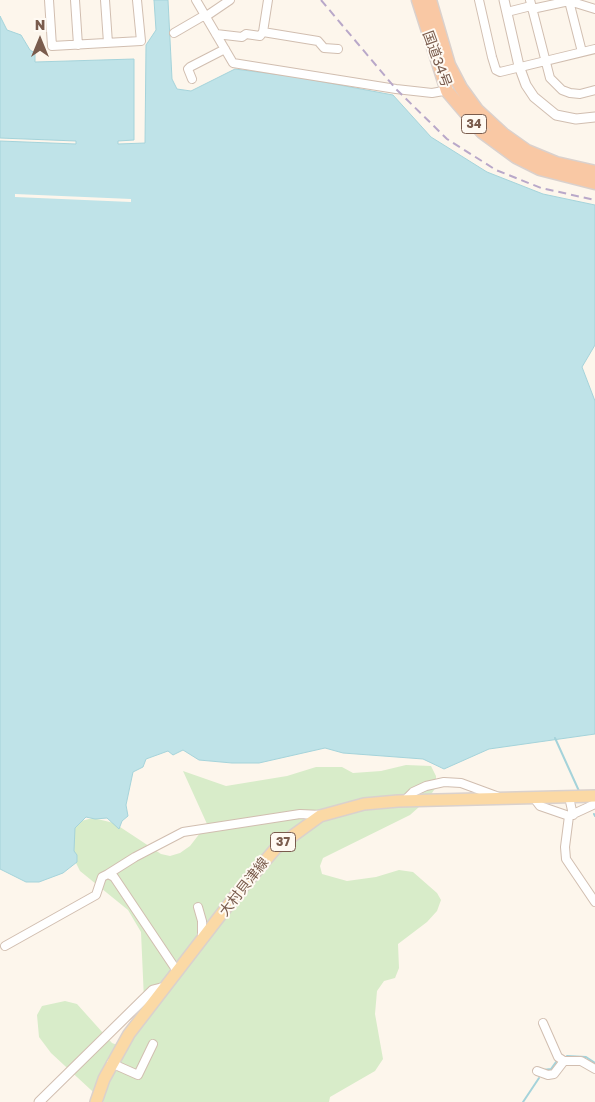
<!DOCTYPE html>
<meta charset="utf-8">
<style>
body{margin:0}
#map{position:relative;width:595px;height:1102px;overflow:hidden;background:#fdf6ec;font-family:"Golos Text",sans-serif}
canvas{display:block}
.north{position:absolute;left:15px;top:15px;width:50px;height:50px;-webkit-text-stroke:4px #fffaf3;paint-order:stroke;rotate:0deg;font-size:14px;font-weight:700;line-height:20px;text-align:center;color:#7a5c4d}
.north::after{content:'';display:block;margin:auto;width:18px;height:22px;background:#7a5c4d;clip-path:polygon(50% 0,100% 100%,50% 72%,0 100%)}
</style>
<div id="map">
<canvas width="595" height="1102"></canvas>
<div class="north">N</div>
</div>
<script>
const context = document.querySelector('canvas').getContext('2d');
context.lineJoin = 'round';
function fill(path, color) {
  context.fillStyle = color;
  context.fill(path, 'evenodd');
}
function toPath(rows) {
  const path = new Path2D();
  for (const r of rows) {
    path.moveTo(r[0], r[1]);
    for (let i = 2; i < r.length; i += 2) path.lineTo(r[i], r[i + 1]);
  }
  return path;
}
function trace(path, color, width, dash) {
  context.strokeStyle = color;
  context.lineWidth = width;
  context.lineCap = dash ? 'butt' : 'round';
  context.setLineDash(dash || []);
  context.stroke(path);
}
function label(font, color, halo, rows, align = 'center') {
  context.font = font + ' "Golos Text","Noto Sans JP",sans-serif';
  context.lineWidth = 4;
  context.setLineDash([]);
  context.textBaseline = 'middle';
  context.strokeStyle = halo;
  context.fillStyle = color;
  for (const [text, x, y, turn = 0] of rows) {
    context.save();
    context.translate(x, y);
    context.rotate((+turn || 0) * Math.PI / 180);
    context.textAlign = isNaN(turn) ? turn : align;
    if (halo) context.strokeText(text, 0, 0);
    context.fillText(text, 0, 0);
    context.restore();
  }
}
const green = toPath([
 [406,765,431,766,436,776,436,787,428,799,410,815,323,858,320,866,322,874,347,881,376,877,399,870,413,872,437,893,441,900,437,911,427,922,398,944,399,968,395,978,384,981,377,991,375,1014,383,1059,375,1071,330,1097,329,1102,104,1102,51,1053,39,1037,37,1015,42,1006,65,1001,77,1004,112,1043,120,1046,131,1042,139,1030,144,1000,141,932,128,910,80,871,72,855,74,825,81,821,93,818,114,823,161,854,170,856,180,853,190,846,207,824,183,771,226,786,287,776,316,767,342,767,353,773,381,771]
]);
const water = toPath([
 [154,0,168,0,172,79,177,89,191,91,235,69,297,77,393,95,431,137,487,172,543,194,595,205,595,345,582,367,595,401,595,734,489,749,444,769,423,759,343,753,325,748,259,763,232,763,199,760,183,750,173,755,168,751,146,759,143,767,133,772,126,805,128,816,122,821,119,829,107,818,95,819,86,817,75,828,74,851,77,855,77,862,63,873,39,882,26,882,0,869,0,141,76,144,76,141,0,138,0,16,7,30,21,35,30,50,35,53,35,62,134,59,134,140,118,141,118,144,145,143,146,45,156,30,154,0]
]);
const pier = toPath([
 [15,194,131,199,131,202,15,197]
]);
const stream = toPath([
 [555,738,579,791],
 [594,814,595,816],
 [567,1056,586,1057,595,1063],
 [543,1070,551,1069,556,1062],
 [523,1102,539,1078]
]);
const minor = toPath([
 [49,0,52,46,141,41,137,0],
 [75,0,78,45],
 [105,0,108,43],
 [196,0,233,63,396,89,432,93,449,90],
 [479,0,492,57,496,70,500,72,595,49],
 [530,0,550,78,562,90,570,93,580,94,595,90],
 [532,9,569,1],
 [507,12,531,6],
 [205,17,230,0],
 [263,32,268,0],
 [174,33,205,15],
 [216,34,242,37,246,34,260,36,263,32,318,41,324,48,338,49],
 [582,52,569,1,595,9],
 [192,79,188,69,190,67,225,49],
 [569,797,573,815],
 [534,798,540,806,569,816,595,804],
 [404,801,413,792,426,786,444,782,461,783,499,797],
 [569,816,565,847,566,859,595,902],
 [108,874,135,857,183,832,300,814,322,815],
 [198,907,202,921,202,939],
 [5,946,96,895,102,877,108,874,114,877,177,971],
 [543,1023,558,1057,564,1061],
 [111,1063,138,1075,153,1044],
 [537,1071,548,1075,554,1074,564,1061,581,1061,595,1069]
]);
const tertiary = toPath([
 [504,0,519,66,526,85,534,97,556,115,576,119,595,117],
 [39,1102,153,990,165,987]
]);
const primary = toPath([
 [96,1102,104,1079,129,1034,236,895,276,848,320,816,364,804,398,801,595,796]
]);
const trunk = toPath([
 [418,0,447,91,482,132,516,157,540,169,595,183],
 [430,0,449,65,461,88,477,110,503,134,527,151,556,163,595,172]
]);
const rail = toPath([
 [321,0,396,89,447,139,496,170,541,188,595,200]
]);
const shields = [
 [474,124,25],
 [283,842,25]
];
const shieldNames = [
 ["34",474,124],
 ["37",283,842]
];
const streetNames = [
 ["国道34号",437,59,70],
 ["大村貝津線",244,887,-52]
];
fill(green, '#d8ecc9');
fill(water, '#bfe3e8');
trace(water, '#a5d3da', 1);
fill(pier, '#fdf6ec');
trace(stream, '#a5d3da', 2);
trace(minor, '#d1beb0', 10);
trace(tertiary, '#d1beb0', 11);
trace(primary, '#dad1cd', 14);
trace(trunk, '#dad1cd', 15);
trace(minor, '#fff', 8);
trace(tertiary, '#fff', 9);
trace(primary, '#fbd9a5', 11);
trace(trunk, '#f9c8a4', 12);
trace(rail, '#b9a8c9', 2, [8, 5]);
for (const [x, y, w] of shields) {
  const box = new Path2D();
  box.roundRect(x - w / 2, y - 9.5, w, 19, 4);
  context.fillStyle = '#fffaf3';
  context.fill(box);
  trace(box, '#7a5c4d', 1);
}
label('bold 12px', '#7a5c4d', null, shieldNames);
label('14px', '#7a5c4d', '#fffaf3', streetNames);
</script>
